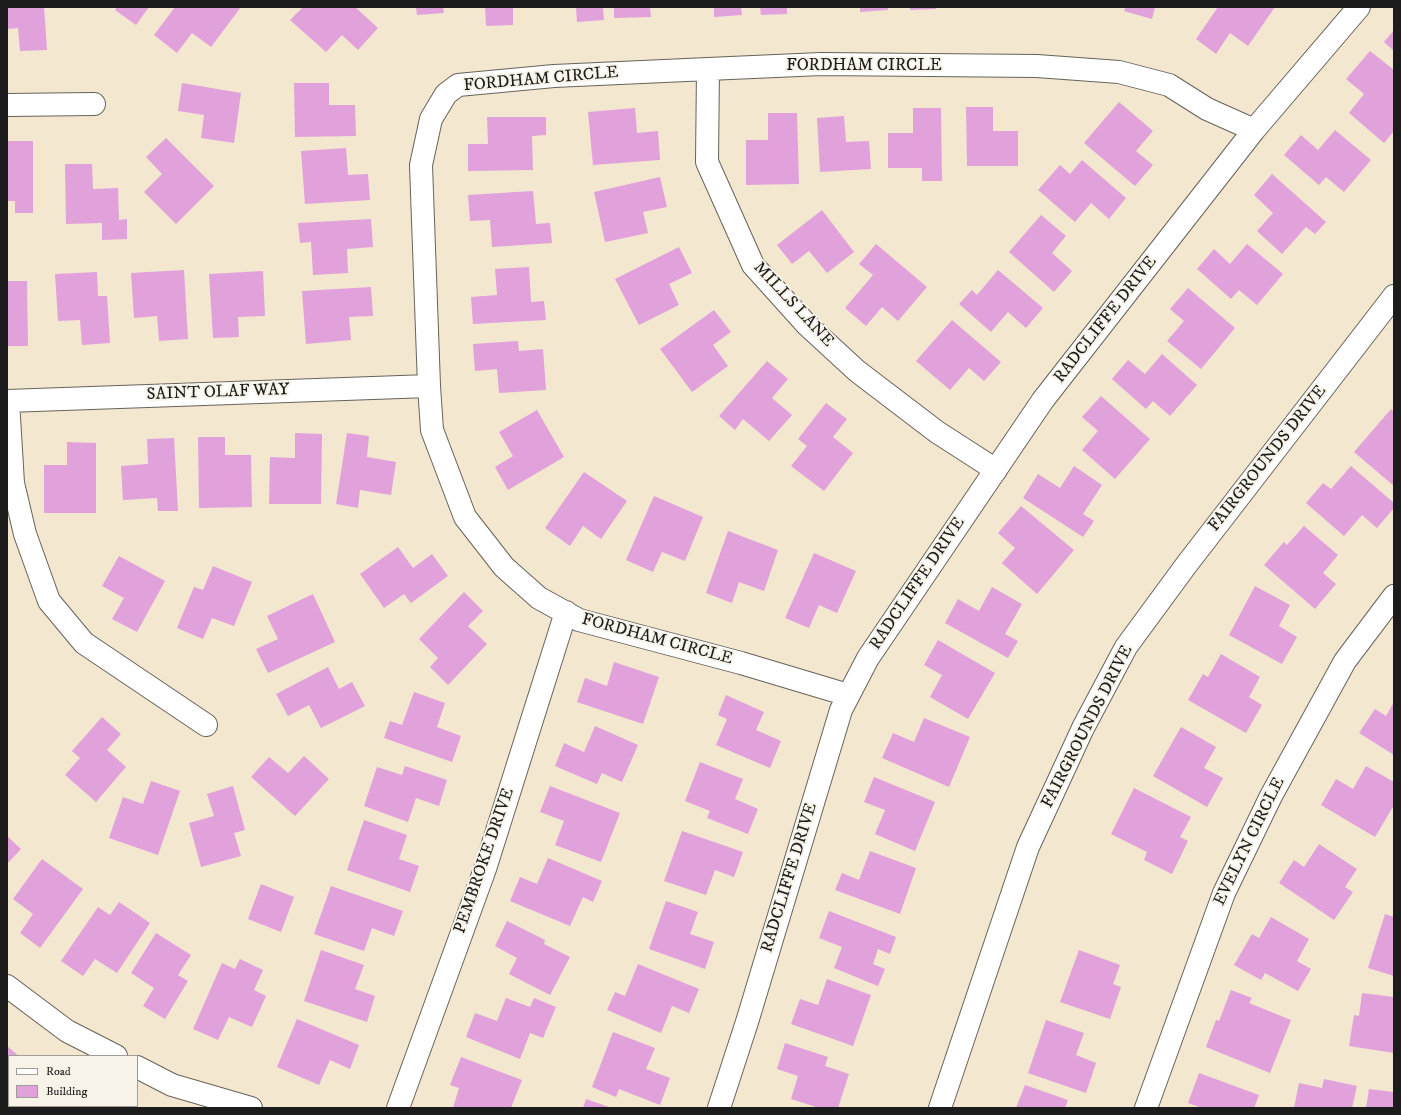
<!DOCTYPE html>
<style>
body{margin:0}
#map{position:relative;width:1401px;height:1115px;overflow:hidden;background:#f3e7d0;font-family:"IM FELL DW Pica",serif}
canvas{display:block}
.frame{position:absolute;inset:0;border:8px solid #1c1c1c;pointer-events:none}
.legend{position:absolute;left:8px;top:1055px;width:130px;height:52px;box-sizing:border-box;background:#f7f3e8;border:1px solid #9f9d96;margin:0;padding:5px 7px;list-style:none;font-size:12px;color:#1c1c1c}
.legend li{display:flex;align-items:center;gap:8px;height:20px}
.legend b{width:20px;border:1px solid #9f9d96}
</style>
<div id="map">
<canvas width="1401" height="1115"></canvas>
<div class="frame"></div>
<ul class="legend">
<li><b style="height:5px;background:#fff"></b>Road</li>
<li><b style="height:11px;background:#e1a1db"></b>Building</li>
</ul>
</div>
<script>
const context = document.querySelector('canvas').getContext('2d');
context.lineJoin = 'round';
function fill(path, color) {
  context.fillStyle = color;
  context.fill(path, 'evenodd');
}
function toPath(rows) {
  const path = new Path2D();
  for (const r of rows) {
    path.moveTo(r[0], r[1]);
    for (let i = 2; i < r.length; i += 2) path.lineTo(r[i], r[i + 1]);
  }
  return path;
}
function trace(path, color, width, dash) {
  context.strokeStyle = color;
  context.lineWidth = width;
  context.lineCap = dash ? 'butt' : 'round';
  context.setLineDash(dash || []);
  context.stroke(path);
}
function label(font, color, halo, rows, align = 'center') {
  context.font = font + ' "IM FELL DW Pica",serif';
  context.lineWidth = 4;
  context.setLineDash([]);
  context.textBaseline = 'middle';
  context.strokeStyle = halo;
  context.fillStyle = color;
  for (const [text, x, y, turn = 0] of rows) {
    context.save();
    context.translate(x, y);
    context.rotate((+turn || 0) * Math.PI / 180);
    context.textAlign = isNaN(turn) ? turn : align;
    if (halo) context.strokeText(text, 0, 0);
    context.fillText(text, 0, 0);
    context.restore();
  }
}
const building = toPath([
 [7,7,44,7,47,50,20,51,18,28,7,29],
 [117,7,149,7,136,25,115,10],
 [175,7,241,7,211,47,192,33,177,53,154,35],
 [303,7,355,7,378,28,358,50,342,35,326,52,290,20],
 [416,7,443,7,444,13,417,15],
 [485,7,513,7,513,25,486,26],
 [576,7,603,7,604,20,577,22],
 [614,7,650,7,651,17,614,18],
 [714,7,741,7,742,15,714,17],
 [760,7,787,7,787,14,761,15],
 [860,7,888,7,888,10,860,12],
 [910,7,936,7,936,9,910,10],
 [1126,7,1155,7,1152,19,1124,11],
 [1218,7,1275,7,1248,46,1230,33,1216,54,1196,39],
 [1394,30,1394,51,1384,42],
 [1370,51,1394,70,1394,131,1384,143,1349,113,1364,94,1346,79],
 [182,83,241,93,234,143,201,138,204,115,178,111],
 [294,83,329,83,329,105,355,105,356,136,295,137],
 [1119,102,1153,131,1136,151,1153,165,1135,186,1084,143],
 [966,107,993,107,993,131,1018,131,1018,166,967,166],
 [635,108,637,133,658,131,660,160,593,165,588,112],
 [913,108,941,108,942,181,922,181,922,168,888,168,888,133,913,133],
 [768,113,797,113,799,184,746,185,746,140,768,140],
 [844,116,846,142,869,141,871,169,820,172,817,118],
 [487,117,546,117,546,135,532,136,533,170,468,171,468,144,488,144],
 [1335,130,1371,160,1344,192,1326,177,1319,185,1284,155,1301,135,1318,150],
 [166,138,214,186,176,224,144,192,162,174,146,157],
 [7,141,33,141,33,213,15,213,15,201,7,201],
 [346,148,348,175,368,174,370,200,305,204,301,151],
 [1082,160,1126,198,1109,219,1091,203,1075,222,1038,190,1060,165,1070,174],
 [65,164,92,164,93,189,118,188,119,220,127,219,127,239,102,240,102,223,66,224],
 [1272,174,1326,222,1315,234,1306,227,1282,254,1257,231,1273,213,1254,195],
 [660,177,667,207,643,212,648,233,605,242,594,192],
 [533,191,536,224,550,223,552,243,492,247,490,220,470,221,468,195],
 [822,210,854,252,827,273,809,251,792,264,777,245],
 [1041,215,1066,236,1052,253,1072,271,1054,292,1009,252],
 [371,219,373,247,347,249,348,273,313,275,311,242,300,243,298,223],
 [876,244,927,287,898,321,882,307,866,326,845,308,873,275,859,264],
 [1247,244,1283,274,1257,305,1239,290,1231,299,1197,269,1214,249,1230,264],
 [679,247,692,273,669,284,679,305,639,325,615,279],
 [529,267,531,302,544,301,546,320,473,324,471,297,497,295,495,269],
 [184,270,188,339,159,341,157,316,134,318,131,273],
 [998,270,1043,308,1026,328,1008,312,991,332,959,304,972,290,977,295],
 [263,271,265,316,238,317,239,337,213,338,209,274],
 [97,272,98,296,107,296,110,343,82,345,80,320,58,321,55,274],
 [7,281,27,281,28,346,7,346],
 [371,287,373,316,349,317,351,340,306,344,302,291],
 [1188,288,1235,328,1201,369,1167,341,1184,321,1170,309],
 [714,310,731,332,713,345,728,366,692,392,660,349],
 [952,320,1001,362,984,381,969,368,950,390,916,361],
 [518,341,519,351,543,349,546,390,499,393,497,369,475,371,473,344],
 [1162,354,1197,385,1170,416,1153,401,1146,409,1112,379,1128,360,1145,374],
 [767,361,788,379,772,398,792,415,769,441,743,419,735,430,719,416],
 [1101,396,1150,439,1115,479,1082,450,1098,431,1082,417],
 [826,403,847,419,833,437,853,453,824,491,791,466,807,446,798,439],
 [1391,409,1394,412,1394,486,1354,452],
 [537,410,564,457,508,490,495,467,513,456,499,432],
 [295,433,322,434,321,504,269,504,270,457,295,458],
 [347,433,369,436,367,457,396,462,391,495,360,490,358,508,336,504],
 [198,437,225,437,225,455,251,455,252,507,199,508],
 [174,438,178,511,158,511,157,498,123,500,121,466,148,464,147,439],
 [67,442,96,443,96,513,44,513,44,465,67,465],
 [1074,466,1102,485,1083,514,1094,521,1083,537,1023,498,1038,474,1060,488],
 [1351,466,1394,503,1394,508,1377,528,1362,515,1344,536,1306,503,1323,483,1331,489],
 [584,472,627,501,601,539,583,526,570,546,545,528],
 [654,496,703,517,685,561,662,552,653,572,626,560],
 [1021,506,1074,550,1037,594,1002,563,1015,548,998,533],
 [1304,526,1338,555,1323,573,1336,584,1315,609,1264,565,1284,542,1287,545],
 [728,531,778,550,764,591,739,582,732,603,706,593],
 [398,547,413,568,432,554,448,576,411,603,404,594,384,608,360,574],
 [814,553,856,571,837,613,819,605,809,628,785,618],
 [119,556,165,581,137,632,112,619,124,598,102,586],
 [213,566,252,582,234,626,212,618,203,639,177,628,194,587,203,590],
 [1255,586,1290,605,1279,626,1297,637,1282,664,1229,635],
 [992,587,1022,604,1005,634,1018,641,1008,658,945,623,958,599,979,611],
 [464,592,483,611,468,626,487,644,448,685,430,667,438,658,419,639],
 [313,594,335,642,268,673,256,649,278,639,267,616],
 [938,640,995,673,968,719,930,697,942,675,924,665],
 [1221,654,1260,677,1249,697,1262,705,1246,733,1188,700,1203,674,1208,677],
 [614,662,659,677,643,724,577,702,585,678,607,686],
 [328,667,339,689,352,682,365,706,321,728,309,705,288,716,276,694],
 [414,692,445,703,437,727,461,736,452,762,384,738,390,721,402,725],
 [726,695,764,712,756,730,781,741,770,768,716,745,727,719,718,715],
 [1394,702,1394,755,1359,733,1375,709,1386,716],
 [102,717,121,734,107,750,126,767,96,802,65,775,80,758,72,751],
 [924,718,970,737,949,787,882,758,893,733,914,742],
 [595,726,638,745,622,782,602,773,597,784,555,766,564,743,584,752],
 [1181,727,1216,747,1204,768,1223,778,1207,807,1153,776],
 [304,756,329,779,295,816,251,777,269,757,288,773],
 [700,762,743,779,735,799,758,809,748,834,707,818,710,811,685,801],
 [405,766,447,780,439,806,416,798,408,822,364,806,377,767,402,775],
 [1366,766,1394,782,1394,805,1375,837,1321,805,1336,779,1353,789],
 [874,777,935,802,915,851,875,834,885,810,864,802],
 [151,781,180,791,158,855,109,838,123,797,143,804],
 [233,786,245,830,234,833,241,856,201,867,189,823,214,816,207,794],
 [550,786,620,813,601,862,555,845,564,821,540,812],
 [1134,788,1191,817,1180,837,1188,841,1172,874,1144,860,1147,852,1111,834],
 [364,820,407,835,399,859,419,866,410,892,347,870],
 [682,831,743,852,734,877,715,870,706,895,664,881],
 [7,836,21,849,7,864],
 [1319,844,1357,869,1345,887,1353,892,1334,920,1279,883,1294,860,1304,867],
 [870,851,916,868,900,914,835,890,842,873,859,880],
 [548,858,602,881,593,902,583,897,570,926,510,901,520,877,537,884],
 [42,859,83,889,40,948,20,933,33,914,13,899],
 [261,884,294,897,281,932,248,919],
 [331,886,403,911,394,936,372,928,364,951,314,934],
 [666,901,698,912,690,934,714,942,705,969,649,949],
 [119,902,150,923,117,973,95,959,83,976,61,961,98,907,110,915],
 [829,911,896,937,890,954,878,949,873,964,885,969,878,986,834,968,842,947,819,938],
 [1385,914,1394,917,1394,976,1368,968],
 [1271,917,1309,939,1297,961,1311,969,1298,991,1265,973,1261,980,1234,965,1252,934,1259,938],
 [507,921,545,940,544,944,570,957,550,995,509,974,517,958,495,946],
 [156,933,191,955,178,975,188,981,165,1019,143,1006,154,988,131,973],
 [321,950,364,965,355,989,375,996,367,1022,304,1001],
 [1079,950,1120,965,1113,984,1121,987,1110,1019,1060,1002],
 [240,959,263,970,254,990,266,996,252,1027,229,1017,218,1040,193,1029,222,963,235,969],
 [638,964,699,989,689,1013,672,1006,661,1033,607,1010,615,992,625,996],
 [827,979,871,995,853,1046,791,1024,800,999,818,1005],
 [1231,990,1252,998,1249,1003,1291,1020,1270,1073,1206,1047,1216,1020,1219,1021],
 [1362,993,1394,997,1394,1053,1349,1046,1354,1015,1359,1016],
 [506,998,530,1007,534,998,556,1007,543,1038,530,1033,520,1059,466,1037,475,1013,497,1021],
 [297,1019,359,1045,350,1069,330,1060,319,1085,277,1067],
 [1046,1020,1084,1033,1076,1055,1096,1063,1086,1093,1028,1073],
 [613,1032,655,1048,646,1069,670,1078,660,1105,619,1089,616,1097,592,1087],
 [785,1043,828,1057,825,1066,849,1074,838,1108,819,1108,791,1099,798,1076,777,1069],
 [7,1046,19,1056,9,1056,9,1074,7,1076],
 [461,1057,522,1080,511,1108,453,1108,459,1088,450,1085],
 [1199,1073,1259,1095,1254,1108,1202,1108,1188,1103],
 [1324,1079,1357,1086,1352,1108,1294,1108,1299,1083,1322,1088],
 [1025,1085,1068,1100,1065,1108,1016,1108],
 [1369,1089,1394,1092,1394,1108,1366,1108],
 [586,1099,612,1108,583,1108],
 [19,1106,58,1106,61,1108,18,1108]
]);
const street = toPath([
 [708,69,707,162,753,265,807,325,857,371,937,432,996,470],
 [7,105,94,104],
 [7,401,429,386],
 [8,401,13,483,25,534,49,601,84,643,206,725],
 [848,695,741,663,579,620,539,598,504,567,465,517,432,430,429,386,421,165,431,119,446,94,458,85,554,76,708,69,821,64,1037,66,1119,72,1169,85,1207,109,1254,130],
 [7,986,67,1031,116,1056],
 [137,1067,172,1085,251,1108],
 [398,1108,485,869,566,612],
 [719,1108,747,1022,841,710,868,658,1043,400,1254,130,1359,7],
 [1146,1108,1224,893,1271,796,1345,661,1394,596]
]);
const secondary = toPath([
 [940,1108,1028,847,1083,728,1126,647,1187,564,1394,296]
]);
const streetNames = [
 ["FORDHAM CIRCLE",864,66],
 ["FORDHAM CIRCLE",541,80,-5],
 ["MILLS LANE",793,305,47],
 ["RADCLIFFE DRIVE",1106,320,-52],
 ["SAINT OLAF WAY",218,393,-2],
 ["FAIRGROUNDS DRIVE",1268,459,-52],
 ["RADCLIFFE DRIVE",918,584,-56],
 ["FORDHAM CIRCLE",657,640,15],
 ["FAIRGROUNDS DRIVE",1088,727,-63],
 ["EVELYN CIRCLE",1250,842,-64],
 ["PEMBROKE DRIVE",485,861,-71],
 ["RADCLIFFE DRIVE",790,878,-73]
];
fill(building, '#e1a1db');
trace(street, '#67635b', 24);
trace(secondary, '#67635b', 24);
trace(street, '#fff', 22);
trace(secondary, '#fff', 22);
label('17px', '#1c1c1c', '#f7f3e8', streetNames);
</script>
